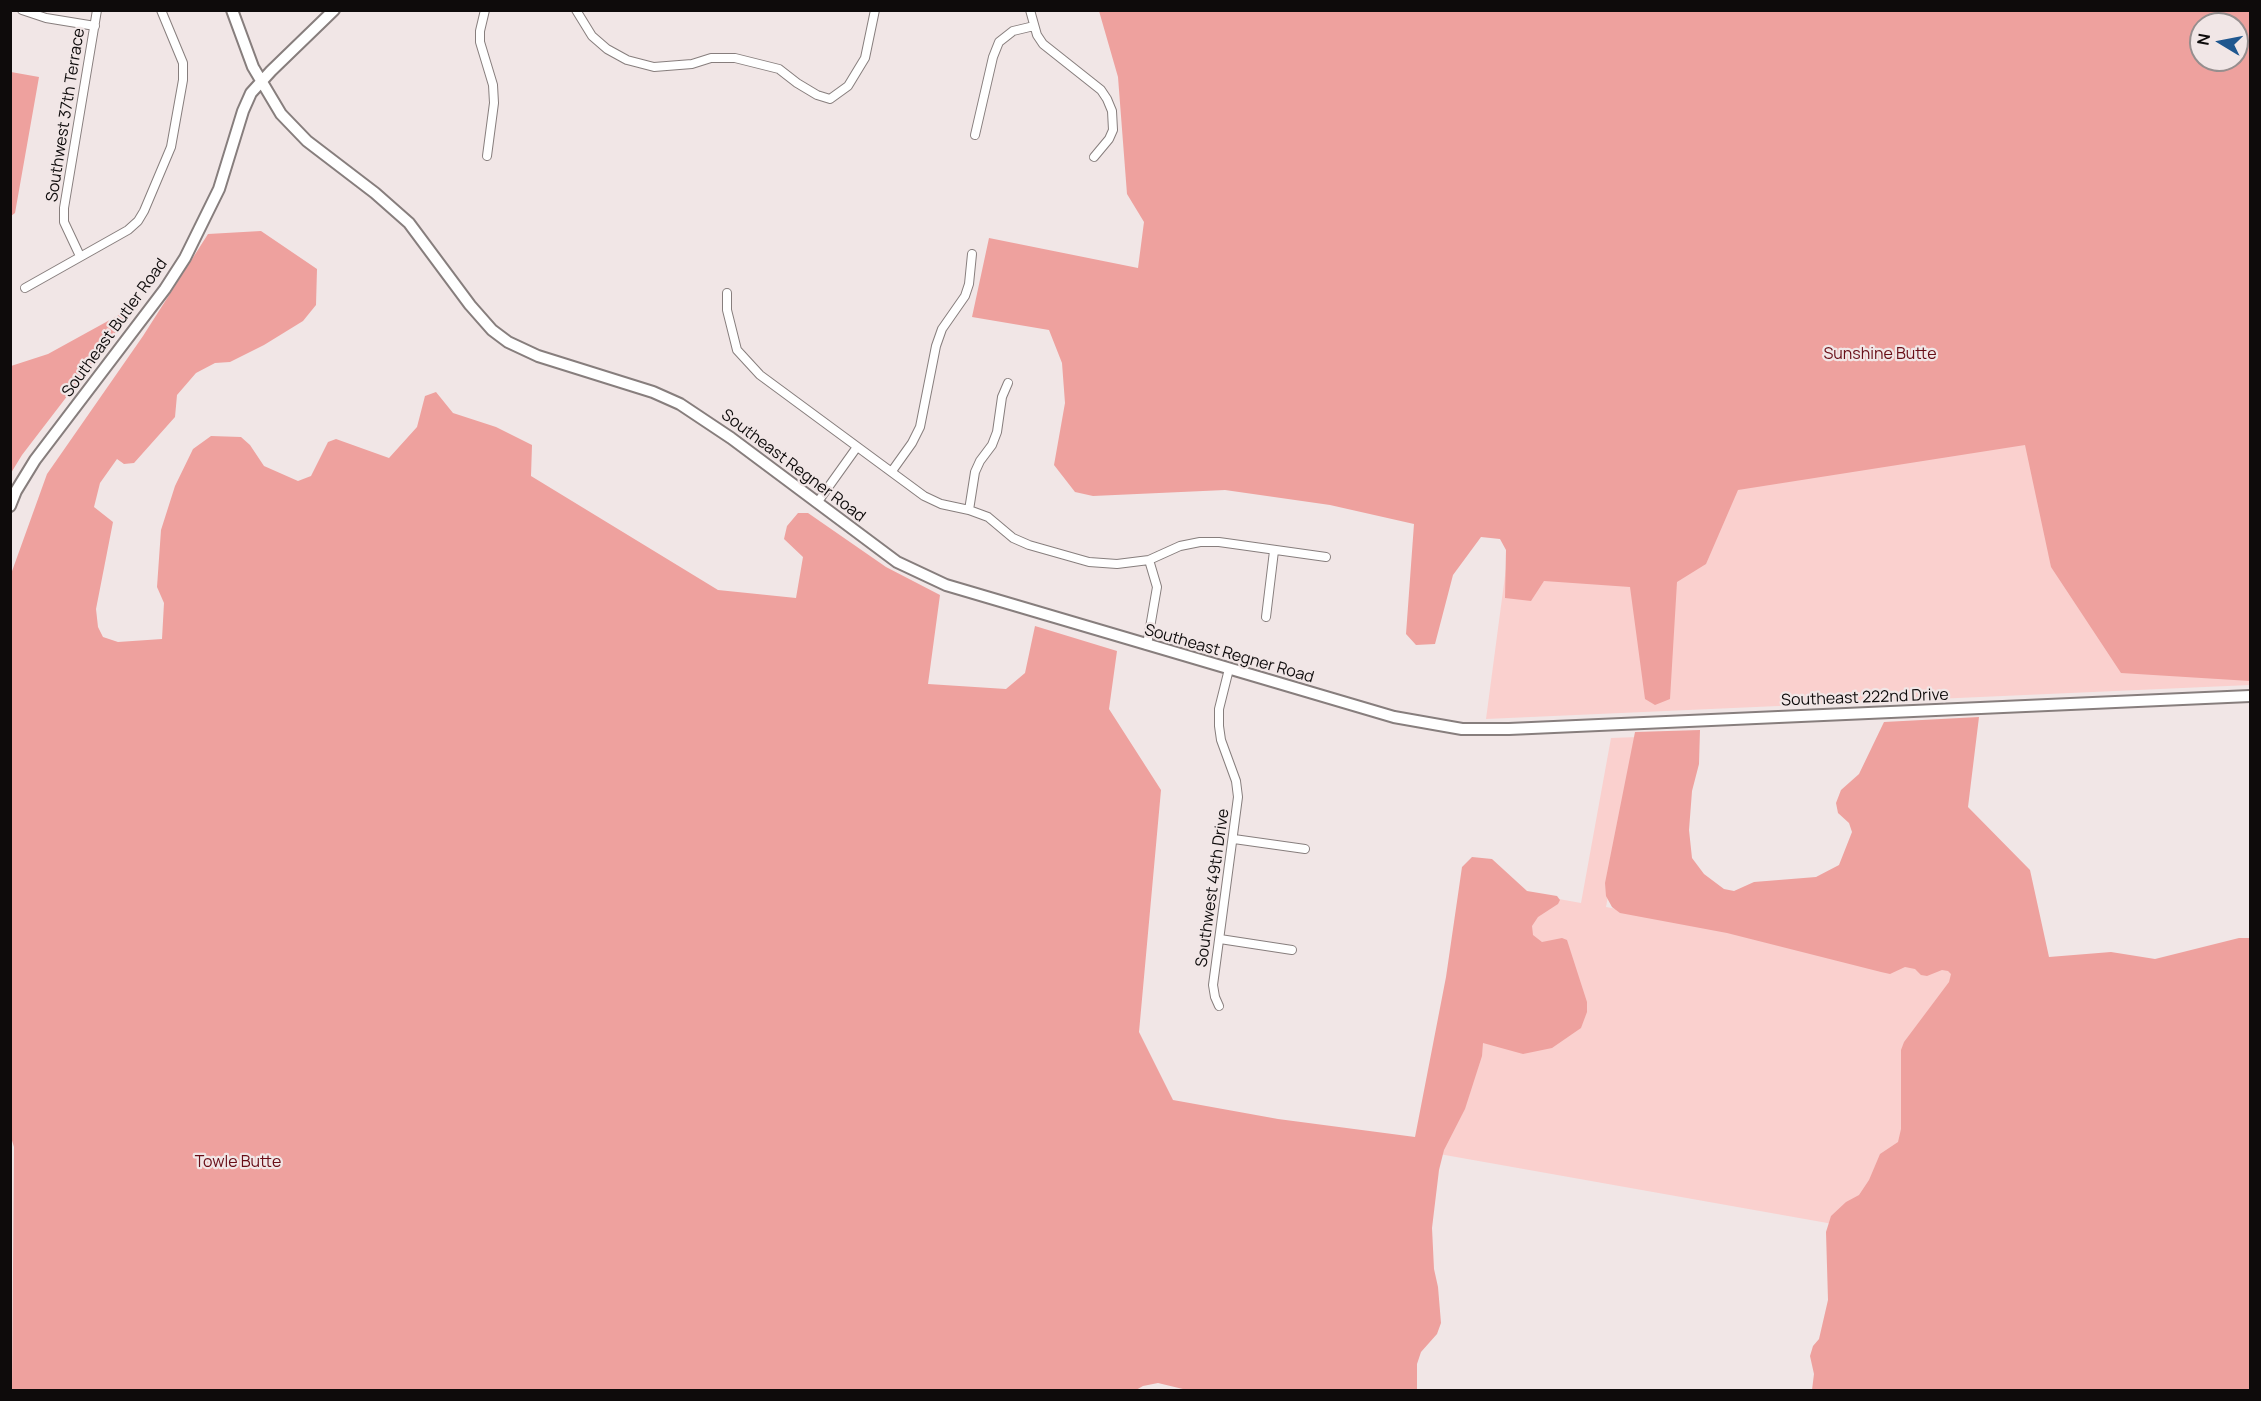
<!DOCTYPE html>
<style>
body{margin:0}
#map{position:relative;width:2261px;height:1401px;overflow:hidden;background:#f1e6e6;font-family:Manrope,sans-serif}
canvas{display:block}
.frame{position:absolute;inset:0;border:12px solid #0e0b0b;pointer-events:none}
.north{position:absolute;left:2189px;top:12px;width:60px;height:60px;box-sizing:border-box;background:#f1e6e6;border:2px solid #968e8e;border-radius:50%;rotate:280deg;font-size:16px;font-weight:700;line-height:24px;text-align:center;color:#0e0b0b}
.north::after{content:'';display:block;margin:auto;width:21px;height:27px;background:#1f578f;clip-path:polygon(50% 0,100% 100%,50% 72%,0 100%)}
</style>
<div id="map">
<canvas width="2261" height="1401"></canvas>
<div class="frame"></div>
<div class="north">N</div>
</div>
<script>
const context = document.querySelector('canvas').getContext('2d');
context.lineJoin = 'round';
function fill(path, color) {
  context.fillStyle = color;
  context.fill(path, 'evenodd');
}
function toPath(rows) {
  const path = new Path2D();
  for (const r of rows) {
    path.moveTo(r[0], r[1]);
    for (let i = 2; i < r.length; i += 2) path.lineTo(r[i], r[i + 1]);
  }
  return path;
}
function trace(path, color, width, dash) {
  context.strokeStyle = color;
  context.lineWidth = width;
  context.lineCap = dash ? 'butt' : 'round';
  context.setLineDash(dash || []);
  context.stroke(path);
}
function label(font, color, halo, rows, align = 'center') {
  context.font = font + ' Manrope,sans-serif';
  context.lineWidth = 4.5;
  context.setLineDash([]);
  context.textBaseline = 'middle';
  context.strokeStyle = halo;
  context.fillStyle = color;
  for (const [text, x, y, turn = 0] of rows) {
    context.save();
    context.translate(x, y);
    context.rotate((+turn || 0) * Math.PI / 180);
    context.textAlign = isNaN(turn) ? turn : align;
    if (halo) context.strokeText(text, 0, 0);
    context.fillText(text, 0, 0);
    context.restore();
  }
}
const green = toPath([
 [2250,11,2250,685,1486,719,1536,342,1251,28],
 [2201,24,2237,24,2237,60,2201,60],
 [1637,737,1606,907,2006,979,1968,1248,1428,1152,1464,882,1581,903,1611,738]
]);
const forest = toPath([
 [1099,11,2250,11,2250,681,2121,673,2051,567,2025,445,1738,490,1706,564,1677,582,1670,699,1655,705,1645,699,1630,587,1544,581,1531,601,1505,598,1506,550,1500,539,1481,537,1453,575,1435,644,1416,645,1406,634,1414,524,1330,505,1225,490,1093,496,1075,492,1054,465,1065,403,1062,363,1049,330,972,317,989,238,1138,268,1144,222,1127,194,1118,77],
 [2201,24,2237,24,2237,60,2201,60],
 [11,72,39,77,15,213,11,216],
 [261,231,317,269,316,305,303,321,264,345,230,362,215,363,196,373,177,395,175,417,134,463,124,464,117,459,100,483,94,507,113,522,96,609,98,627,103,637,118,642,162,639,164,603,157,587,161,530,175,486,193,449,211,436,241,437,250,445,264,466,298,481,311,476,328,442,336,439,389,458,417,427,425,396,436,392,453,413,496,427,532,445,531,476,718,590,796,598,803,557,784,539,787,526,798,513,808,513,886,567,940,595,928,684,1006,689,1025,673,1035,626,1117,651,1109,709,1161,790,1139,1032,1173,1100,1278,1119,1415,1137,1446,977,1462,867,1472,857,1492,859,1527,891,1557,896,1560,900,1558,904,1538,917,1532,926,1533,935,1542,942,1562,938,1567,940,1587,1002,1587,1012,1581,1028,1552,1048,1523,1054,1483,1043,1482,1056,1465,1109,1444,1150,1439,1170,1432,1228,1434,1269,1438,1287,1441,1323,1437,1334,1421,1352,1417,1364,1417,1390,1187,1390,1158,1383,1143,1386,1136,1390,12,1390,14,1147,10,1134,11,574,47,474,143,336,208,234],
 [137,305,22,455,11,473,11,366,48,354],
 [1979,717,1968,807,2030,870,2049,957,2111,952,2155,959,2239,938,2250,938,2250,1390,1812,1390,1814,1374,1810,1356,1813,1346,1819,1339,1828,1300,1826,1232,1831,1216,1846,1202,1859,1195,1869,1180,1880,1154,1898,1142,1901,1129,1901,1050,1904,1042,1949,982,1951,974,1948,971,1942,970,1927,976,1921,975,1915,969,1905,967,1890,974,1881,972,1727,933,1620,913,1612,907,1606,896,1605,883,1635,732,1700,730,1699,764,1692,791,1689,830,1692,858,1704,874,1724,889,1734,891,1754,882,1816,877,1839,865,1852,832,1849,823,1838,813,1836,803,1841,790,1859,774,1884,722]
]);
const street = toPath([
 [22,10,46,18,95,26],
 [485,10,480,31,480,42,493,85,494,103,487,156],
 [576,10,592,36,607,49,627,60,654,67,692,64,711,58,735,58,779,69,797,83,817,95,830,99,848,86,865,58,875,10],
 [1030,10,1037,35,1043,44,1101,90,1107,99,1112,111,1113,130,1109,139,1094,157],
 [975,135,993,57,999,42,1013,31,1034,26],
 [80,256,64,222,64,208,97,10],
 [25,288,128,230,138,221,144,211,171,147,183,80,183,63,161,10],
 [727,293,727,310,737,350,760,375,924,496,941,504,969,510,988,517,1013,538,1029,545,1089,562,1117,564,1149,560,1180,546,1200,542,1219,542,1326,557],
 [892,471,912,443,920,427,936,346,942,329,965,296,969,284,972,254],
 [817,503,857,447],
 [969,510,975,472,980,461,992,445,997,432,1002,397,1008,383],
 [1266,617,1274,551],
 [1147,645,1157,587,1149,560],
 [1234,839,1305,849],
 [1220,939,1292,950],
 [1219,1006,1215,997,1213,985,1238,797,1236,781,1221,740,1219,726,1219,709,1229,669]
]);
const secondary = toPath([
 [232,10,253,67,281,114,307,141,375,193,409,223,470,305,492,330,508,342,538,356,653,392,680,404,731,438,897,562,946,585,1394,717,1462,729,1509,729,2250,696],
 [10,506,16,491,35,460,165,289,185,258,219,189,243,111,251,93,271,71,334,10]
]);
const streetNames = [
 ["Southwest 37th Terrace",66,115,-81],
 ["Southeast Butler Road",115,328,-54],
 ["Southeast Regner Road",793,466,37],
 ["Southeast Regner Road",1229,654,16],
 ["Southeast 222nd Drive",1865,698,-2],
 ["Southwest 49th Drive",1213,888,-82]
];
const parkNames = [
 ["Sunshine Butte",1880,355],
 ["Towle Butte",238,1163]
];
fill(green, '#fad0ce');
fill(forest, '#eea19e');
trace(street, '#877e7d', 10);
trace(secondary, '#877e7d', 14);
trace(street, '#fff', 8);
trace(secondary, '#fff', 10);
label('16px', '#0e0b0b', '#f1e6e6', streetNames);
label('16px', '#680e17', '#f1e6e6', parkNames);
</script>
